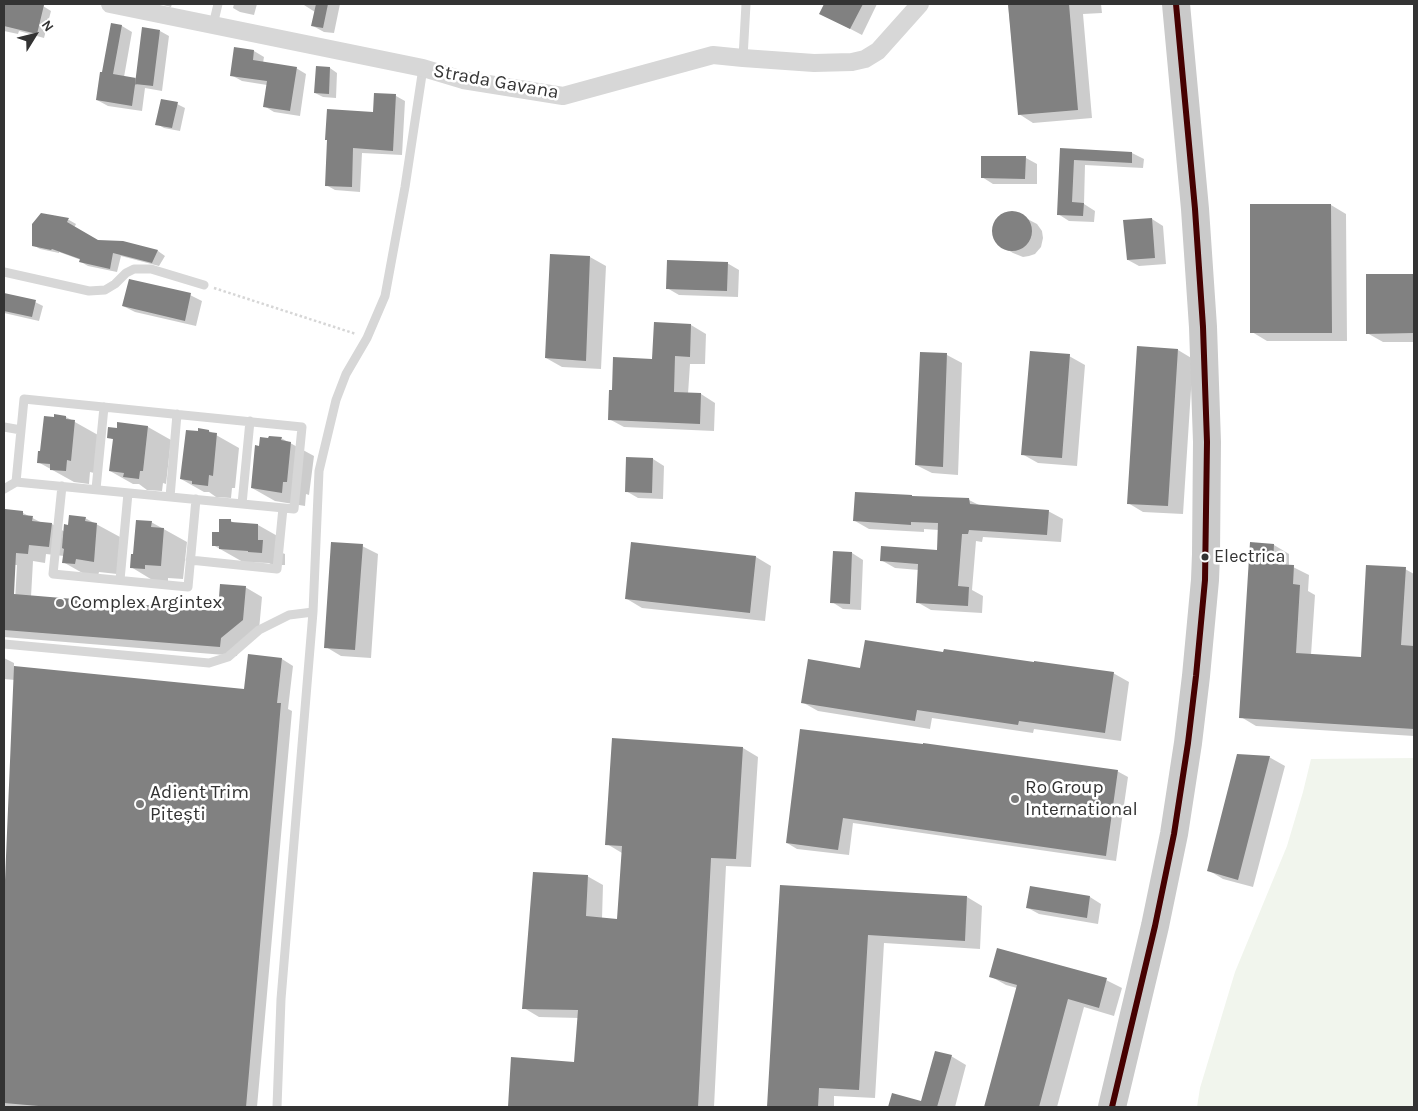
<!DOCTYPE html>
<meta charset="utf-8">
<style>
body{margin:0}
#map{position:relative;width:1418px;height:1111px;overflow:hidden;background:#fff;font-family:Karla,sans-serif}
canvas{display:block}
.frame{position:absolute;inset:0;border:5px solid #333;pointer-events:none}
.north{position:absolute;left:10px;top:10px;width:50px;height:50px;-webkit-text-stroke:4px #fff;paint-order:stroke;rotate:54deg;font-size:14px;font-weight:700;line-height:20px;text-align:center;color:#333}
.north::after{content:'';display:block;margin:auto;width:18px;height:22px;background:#333;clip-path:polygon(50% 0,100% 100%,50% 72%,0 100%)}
</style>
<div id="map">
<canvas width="1418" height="1111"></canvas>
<div class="frame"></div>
<div class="north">N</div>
</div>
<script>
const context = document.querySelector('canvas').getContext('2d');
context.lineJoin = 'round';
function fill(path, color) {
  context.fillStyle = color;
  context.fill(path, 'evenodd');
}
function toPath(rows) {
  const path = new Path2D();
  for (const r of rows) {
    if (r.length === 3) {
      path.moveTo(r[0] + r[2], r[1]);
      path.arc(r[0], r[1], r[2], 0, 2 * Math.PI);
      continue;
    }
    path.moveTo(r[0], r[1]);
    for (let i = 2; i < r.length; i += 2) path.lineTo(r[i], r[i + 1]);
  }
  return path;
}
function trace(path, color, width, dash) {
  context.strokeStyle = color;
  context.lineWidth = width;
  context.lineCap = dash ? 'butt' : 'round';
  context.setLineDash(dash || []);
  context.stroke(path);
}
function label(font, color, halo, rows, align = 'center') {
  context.font = font + ' Karla,sans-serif';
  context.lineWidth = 5;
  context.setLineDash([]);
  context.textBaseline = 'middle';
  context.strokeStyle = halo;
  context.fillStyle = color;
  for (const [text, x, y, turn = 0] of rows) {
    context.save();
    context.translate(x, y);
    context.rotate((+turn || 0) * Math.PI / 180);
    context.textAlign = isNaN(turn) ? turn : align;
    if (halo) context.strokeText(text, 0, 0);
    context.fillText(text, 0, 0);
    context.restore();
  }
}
const green = toPath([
 [1414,758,1414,1107,1197,1107,1200,1088,1235,972,1287,846,1303,792,1311,759]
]);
const shadow = toPath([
 [4,4,33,4,43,6,51,11,44,38,19,31,18,34,4,31],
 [159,4,172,4,171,7],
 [234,4,257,4,254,15,240,12,233,8],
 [304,4,340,4,334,33,324,32,313,26,315,12,304,5],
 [825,4,877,4,862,35,820,13],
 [1008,4,1101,4,1102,13,1083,14,1092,118,1033,123,1019,114],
 [112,25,122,26,132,32,124,77,137,79,160,31,169,36,162,91,145,88,142,111,108,106,97,100],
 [235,48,254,51,264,57,263,63,296,68,306,74,300,116,274,112,264,106,267,85,242,81,231,75],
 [317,68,330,68,337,73,336,98,323,97,315,93],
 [375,94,396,96,405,101,402,155,362,153,360,192,335,190,326,185,374,114],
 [177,104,185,108,180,131,164,128,157,124],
 [1061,149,1132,153,1144,159,1143,168,1085,165,1084,204,1095,211,1094,222,1069,221,1058,214],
 [1026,158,1037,164,1037,184,993,184,982,177],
 [1331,205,1346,214,1347,341,1267,341,1252,332],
 [1014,212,1037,224,1042,231,1043,238,1041,247,1035,254,1029,256,1023,257,1013,253,1001,246,994,237,994,228,997,219,1005,214],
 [42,214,69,220,76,224,74,228,97,241,123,242,158,251,165,256,159,266,121,256,117,272,88,266,81,262,81,260,59,252,59,253,40,249,33,245],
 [1152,219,1163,226,1166,264,1139,266,1128,260],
 [551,255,590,257,606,266,601,369,562,367,546,358],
 [727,263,739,270,738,297,679,295,667,288],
 [1367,275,1414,275,1414,342,1383,342,1367,333],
 [4,295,35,302,43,306,39,321,4,313],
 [190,295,202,301,196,326,135,312,123,306],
 [655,324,691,325,706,334,705,364,690,364,688,394,701,394,715,403,714,431,624,427,609,419,654,360],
 [1178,350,1193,359,1183,514,1143,512,1128,503],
 [947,355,962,363,958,475,932,473,916,465],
 [1069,356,1085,365,1077,466,1038,463,1022,454],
 [66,417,98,435,94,473,90,472,89,484,74,482,38,462,55,418],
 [148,427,171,440,166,484,163,483,162,491,147,490,139,484,133,484,110,471,114,440,109,437,118,429],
 [209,431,239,448,235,488,232,488,231,498,216,497,209,492,204,492,181,479],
 [281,438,314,456,309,495,306,494,305,506,275,501,252,488],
 [653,459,664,466,663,499,638,498,626,491],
 [969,500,981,506,1048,511,1063,519,1061,542,983,537,982,542,976,541,972,590,983,596,982,613,931,610,917,602,919,570,895,568,881,560,938,552,939,530,924,529,924,532,869,529,855,521],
 [6,511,23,513,42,523,52,524,65,532,69,526,85,518,120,537,117,574,99,572,98,576,86,575,63,562,64,556,46,554,45,563,33,561,31,597,219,612,245,587,262,597,259,630,238,648,237,656,4,637,4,526],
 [15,565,17,565,15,601,12,601],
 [231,521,236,524,258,525,281,538,280,552,285,554,285,565,272,565,269,563,243,562,213,545],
 [151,522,187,542,183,579,168,578,168,582,154,581,131,567],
 [1251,544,1274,545,1289,554,1289,566,1293,567,1309,575,1308,591,1315,595,1311,655,1362,658,1405,569,1414,574,1414,736,1256,726,1241,717],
 [362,546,378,554,371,658,341,656,326,647],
 [852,553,863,560,861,610,843,609,832,602],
 [756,557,771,566,765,621,642,608,627,599],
 [944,654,1113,673,1129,682,1121,741,1034,729,1033,733,932,718,930,729,818,711,802,702,861,669],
 [249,655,282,659,293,666,288,709,292,711,257,1107,4,1107,4,933,15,680,4,679,4,658,14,663,14,668,245,690],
 [801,730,1117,771,1128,777,1116,861,853,823,849,855,797,849,787,843],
 [743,748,758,757,751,867,726,866,714,1107,510,1107,512,1058,575,1063,579,1018,539,1017,524,1008,587,876,603,885,602,919,619,921,622,853,607,844],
 [1269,757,1285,766,1253,887,1223,879,1208,870],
 [781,886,967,897,982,906,980,949,884,943,875,1098,834,1096,834,1107,769,1107],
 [1031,887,1090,897,1101,904,1098,924,1039,914,1028,908],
 [990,976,1106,980,1122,988,1114,1016,1084,1007,1057,1107,986,1107,1017,988,1006,985],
 [951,1056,966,1065,955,1107,890,1107,893,1094,922,1102]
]);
const building = toPath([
 [4,4,37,4,44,5,37,34,4,26],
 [316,4,328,4,323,28,311,26],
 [824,4,863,4,850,29,819,14],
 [1008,4,1069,4,1078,110,1018,115],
 [111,23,122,25,113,74,136,78,132,106,96,100,100,72,102,72],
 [142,27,160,30,153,86,135,84],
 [234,47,254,50,253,60,297,67,290,111,263,107,267,81,230,76],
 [316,66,330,67,329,94,314,93],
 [374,93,396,94,393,151,353,148,352,187,325,186,327,140,325,140,327,109,373,112],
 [161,99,178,102,172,128,155,125],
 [1060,148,1132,152,1132,163,1074,160,1072,202,1084,203,1083,216,1057,215],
 [981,156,1026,156,1025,179,981,178],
 [1250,204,1331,204,1332,333,1250,333],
 [1012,231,20],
 [41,213,69,218,67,222,98,240,123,241,158,250,152,263,113,253,110,269,79,262,80,259,52,249,51,250,32,246,32,224],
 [1152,218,1155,258,1127,260,1123,220],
 [550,254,590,256,586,361,545,358],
 [667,260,728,262,727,291,666,289],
 [1366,274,1414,274,1414,333,1366,334],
 [129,279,191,293,185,321,122,306],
 [4,293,36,300,32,317,4,311],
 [654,322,691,324,690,357,675,356,674,392,701,393,700,424,608,420,609,390,612,390,613,357,652,359],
 [1137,346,1178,349,1168,506,1127,504],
 [1030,351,1070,354,1062,458,1021,455],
 [920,352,947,353,943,467,915,465],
 [54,414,66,416,66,419,75,420,71,461,67,460,66,471,50,470,50,464,37,463,38,451,40,451,44,416,54,417],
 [117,422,148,426,143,471,140,471,139,479,123,477,124,473,109,471,113,439,107,438,108,427,117,428],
 [198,428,209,430,209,432,217,433,213,476,209,475,208,486,192,484,192,481,180,479,186,430,198,431],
 [269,436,282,437,281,440,291,442,287,482,283,482,282,493,251,488,255,445,259,446,260,437,268,438],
 [626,457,653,458,652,493,625,492],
 [855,492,912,495,912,496,969,498,970,504,1049,510,1047,535,969,530,968,534,962,534,958,586,969,587,968,606,916,603,918,564,880,561,881,546,937,550,938,523,911,522,911,525,853,521],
 [5,509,23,511,23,515,33,516,32,521,52,523,49,547,29,545,28,554,16,553,14,594,218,611,220,584,246,586,243,620,221,638,220,647,4,630,4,541,5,530,4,530,4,519],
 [69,515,86,517,85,521,97,523,94,562,76,559,75,564,62,563,64,549,62,548,64,524,68,525],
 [219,519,231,519,231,522,258,524,258,540,263,540,262,553,248,552,248,551,219,549,219,546,212,546,212,532,219,532],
 [136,520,152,521,151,527,164,528,161,566,145,565,145,569,130,568,131,554,133,554],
 [331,542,363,544,355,650,324,648],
 [631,542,756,556,750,613,625,599],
 [1250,542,1274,544,1273,564,1294,565,1293,584,1300,585,1296,653,1361,657,1366,565,1406,567,1401,645,1414,646,1414,729,1239,718],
 [833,551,852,552,850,604,830,603],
 [865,640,943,652,944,649,1034,662,1034,661,1114,672,1105,733,1019,721,1018,725,917,710,915,721,801,703,808,659,860,668],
 [248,654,282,658,277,703,281,703,246,1107,50,1107,4,1103,4,904,14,666,244,689],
 [800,729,923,744,923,743,1118,770,1106,856,843,818,838,850,786,843],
 [612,738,743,747,736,859,711,858,698,1107,508,1107,511,1057,574,1062,578,1010,522,1009,533,872,588,875,586,916,617,919,622,846,605,845],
 [1237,754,1270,756,1238,880,1207,871],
 [780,885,967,896,965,941,868,935,859,1090,819,1088,818,1107,767,1107],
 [1030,886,1090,896,1087,918,1026,908],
 [997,948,1107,978,1099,1008,1068,999,1039,1107,984,1107,1017,985,989,977],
 [935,1051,952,1055,937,1107,888,1107,892,1093,921,1101]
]);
const path = toPath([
 [214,288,356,334]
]);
const service = toPath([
 [213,25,218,4],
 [743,58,746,4],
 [4,272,89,291,105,290,115,284,126,273,134,269,151,269,204,285],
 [4,427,21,430],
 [62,486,53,574,188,587,196,499],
 [4,489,16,482,294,509,302,427,24,399,16,482],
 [96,489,104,407],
 [170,497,177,414],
 [242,504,250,421],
 [190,560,277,569,283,508],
 [120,580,128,493],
 [4,644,209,663,228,657,259,630,289,615,313,612],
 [277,1107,281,999,313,612,319,471,336,400,346,374,367,338,385,296,405,187,423,68]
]);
const minor = toPath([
 [110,4,423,68,463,80,563,96,713,55,743,58,814,63,852,62,865,59,878,51,920,4]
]);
const primary = toPath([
 [1112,1107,1155,926,1174,834,1188,743,1196,676,1205,580,1206,554,1207,442,1203,327,1195,209,1176,4]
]);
const bus1 = toPath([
 [1112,1107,1155,926,1174,834,1188,743,1196,676,1205,580,1207,442,1203,327,1195,209,1176,4]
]);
const markers = [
 [1205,557,4.5,"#333"],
 [60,603,5,"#7a7a7a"],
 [1015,799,5,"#7a7a7a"],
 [140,804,5,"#7a7a7a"]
];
const busNames = [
 ["Electrica",1214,557]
];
const streetNames = [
 ["Strada Gavana",496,82,10]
];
const poiNames = [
 ["Complex Argintex",70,603],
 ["Ro Group",1025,788],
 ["International",1025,810],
 ["Adient Trim",150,793],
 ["Pitești",150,815]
];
fill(green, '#f1f5ed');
fill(shadow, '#0003');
fill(building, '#818181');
trace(path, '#d6d6d6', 2.5, [2.5, 2.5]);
trace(service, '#d7d7d7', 9);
trace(minor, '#d7d7d7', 18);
trace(primary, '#cacaca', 28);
trace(bus1, '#460101', 6);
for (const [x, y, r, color] of markers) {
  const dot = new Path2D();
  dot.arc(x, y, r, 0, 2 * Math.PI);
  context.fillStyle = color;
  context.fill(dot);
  trace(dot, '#fff', 2);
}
label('18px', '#333', '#fff', busNames, 'left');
label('19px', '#333', '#fff', streetNames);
label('19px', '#333', '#fff', poiNames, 'left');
</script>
